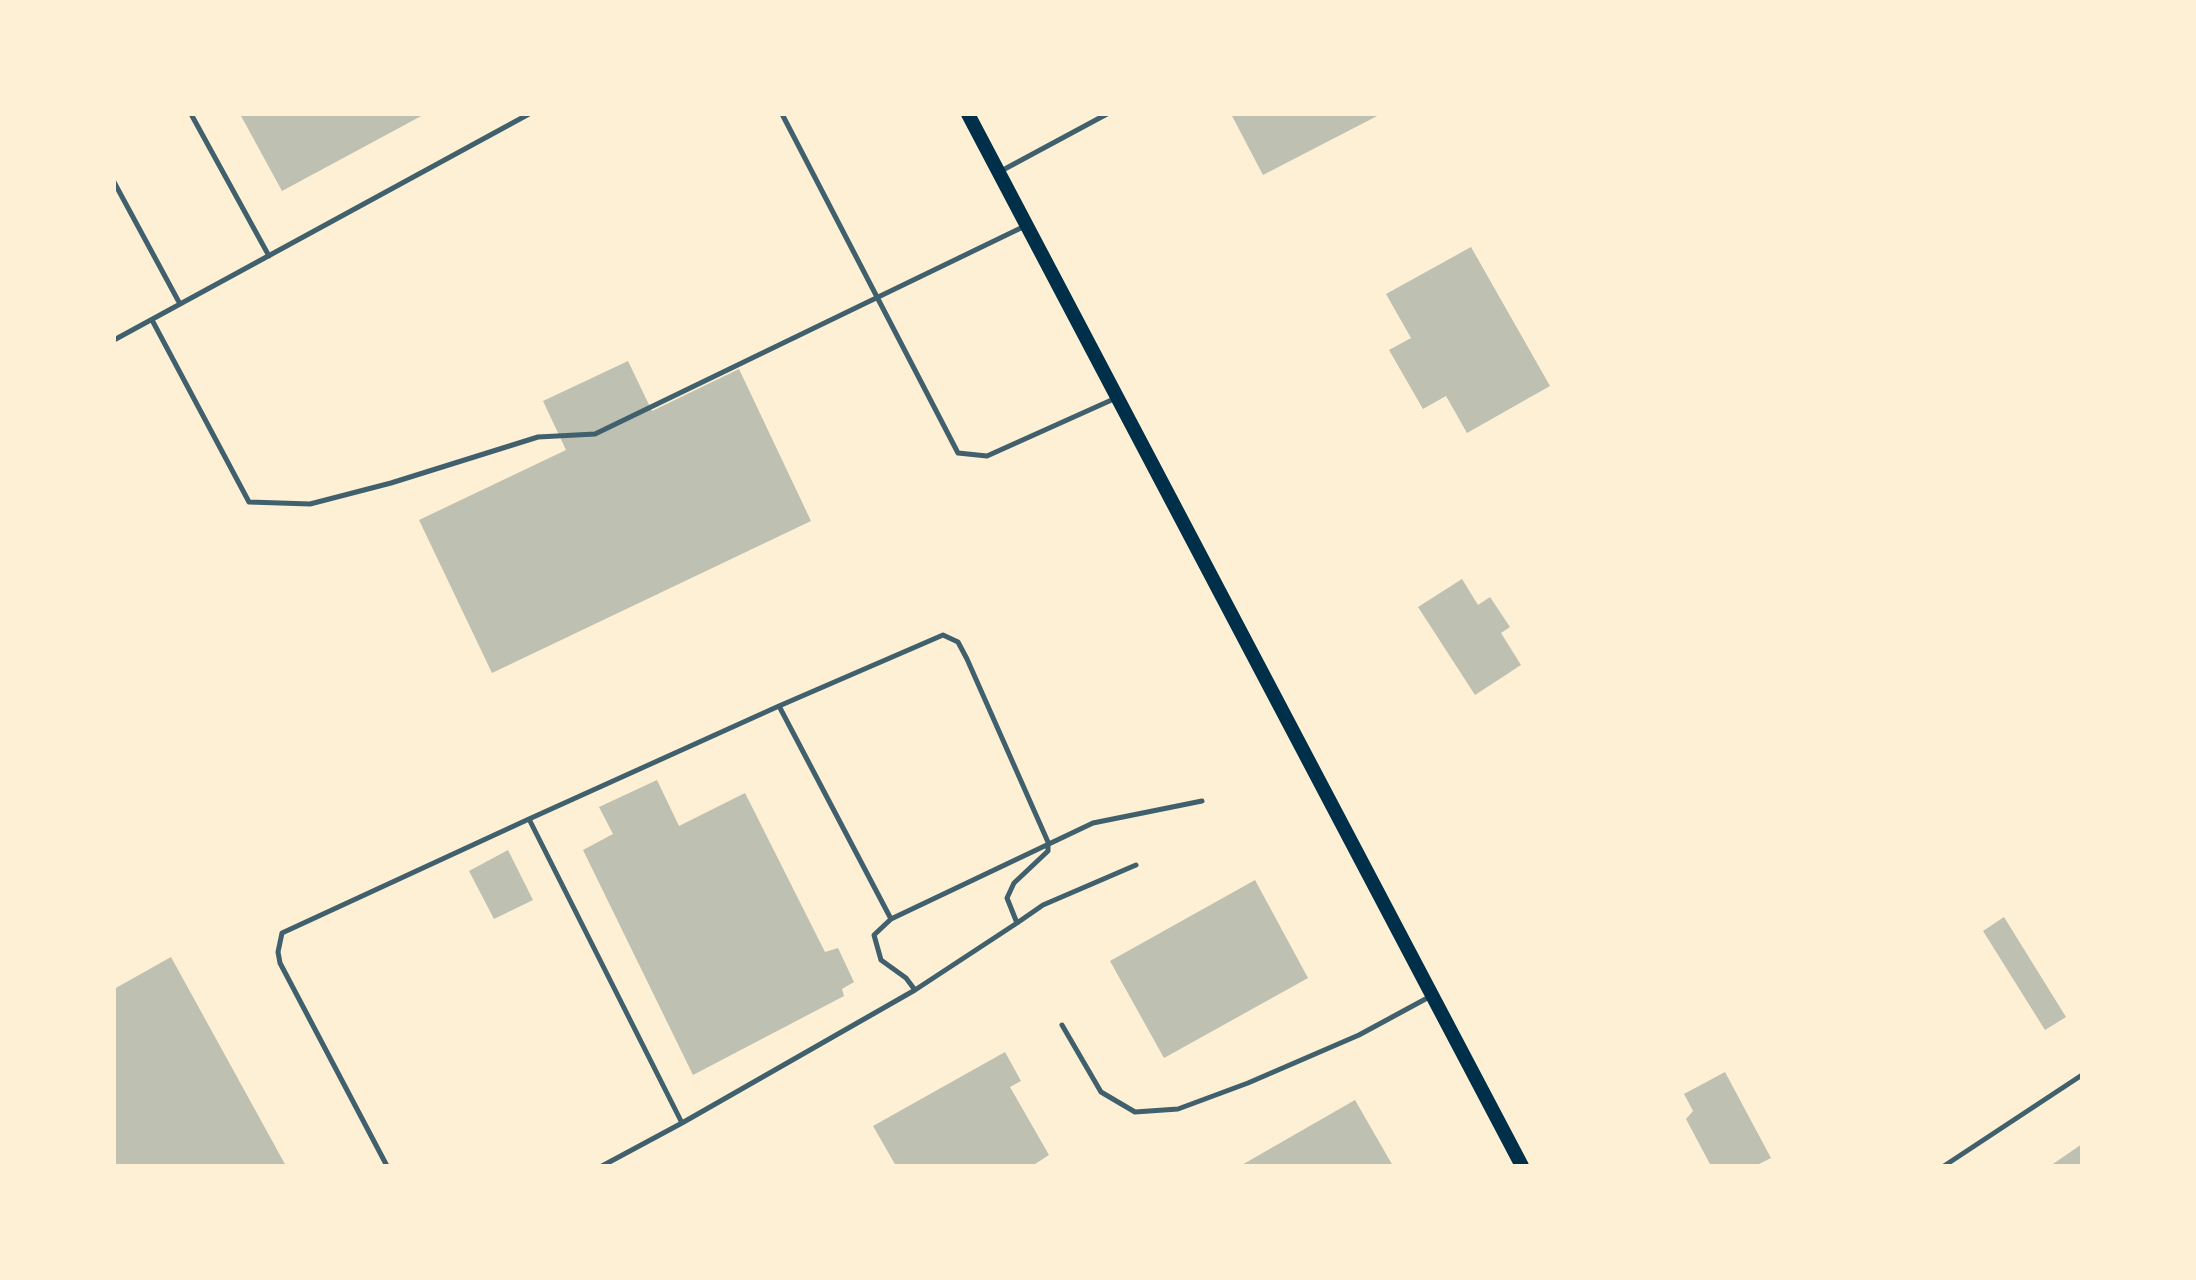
<!DOCTYPE html>
<style>
body{margin:0}
#map{position:relative;width:2196px;height:1280px;overflow:hidden;background:#fdf0d5;font-family:Figtree,sans-serif}
canvas{display:block}
.frame{position:absolute;inset:0;border:116px solid #fdf0d5;pointer-events:none}
</style>
<div id="map">
<canvas width="2196" height="1280"></canvas>
<div class="frame"></div>
</div>
<script>
const context = document.querySelector('canvas').getContext('2d');
context.lineJoin = 'round';
function fill(path, color) {
  context.fillStyle = color;
  context.fill(path, 'evenodd');
}
function toPath(rows) {
  const path = new Path2D();
  for (const r of rows) {
    path.moveTo(r[0], r[1]);
    for (let i = 2; i < r.length; i += 2) path.lineTo(r[i], r[i + 1]);
  }
  return path;
}
function trace(path, color, width, dash) {
  context.strokeStyle = color;
  context.lineWidth = width;
  context.lineCap = dash ? 'butt' : 'round';
  context.setLineDash(dash || []);
  context.stroke(path);
}
const building = toPath([
 [240,114,425,114,282,191],
 [1231,114,1381,114,1263,175],
 [1471,247,1550,386,1467,433,1446,396,1423,409,1389,350,1411,338,1386,294],
 [628,361,652,411,739,369,811,521,492,673,419,520,566,450,543,401],
 [1462,579,1478,605,1490,597,1510,627,1501,633,1521,665,1475,695,1418,607],
 [657,780,679,826,745,793,825,952,838,948,854,982,842,989,844,996,693,1075,583,850,613,834,599,807],
 [508,850,533,900,494,919,469,871],
 [1255,880,1308,978,1164,1058,1110,961],
 [2004,917,2066,1017,2045,1030,1983,931],
 [171,957,286,1166,114,1166,114,989],
 [1005,1052,1021,1081,1010,1087,1049,1155,1032,1166,896,1166,873,1126],
 [1725,1072,1771,1158,1755,1166,1711,1166,1686,1119,1693,1111,1684,1094],
 [1355,1100,1393,1166,1240,1166],
 [2082,1144,2082,1166,2050,1166]
]);
const service = toPath([
 [191,114,269,256],
 [782,114,958,453,987,456,1116,398],
 [1001,171,1107,114],
 [114,182,180,304],
 [152,320,249,502,310,504,391,483,538,437,595,434,1025,226],
 [114,340,529,114],
 [779,706,529,819,682,1123,915,990,1017,923,1007,898,1014,883,1048,851,1048,842,967,659,958,642,943,635,779,706,891,919],
 [1017,923,1043,905,1136,865],
 [915,990,906,978,881,960,874,935,891,919,1093,823,1202,801],
 [1062,1025,1101,1092,1135,1112,1178,1109,1248,1083,1359,1035,1431,996],
 [387,1166,280,963,278,952,282,933,529,819],
 [602,1166,682,1123],
 [1944,1166,2082,1075]
]);
const secondary = toPath([
 [968,114,1522,1166]
]);
fill(building, '#bec0b2');
trace(service, '#3f606c', 5);
trace(secondary, '#003049', 14);
</script>
